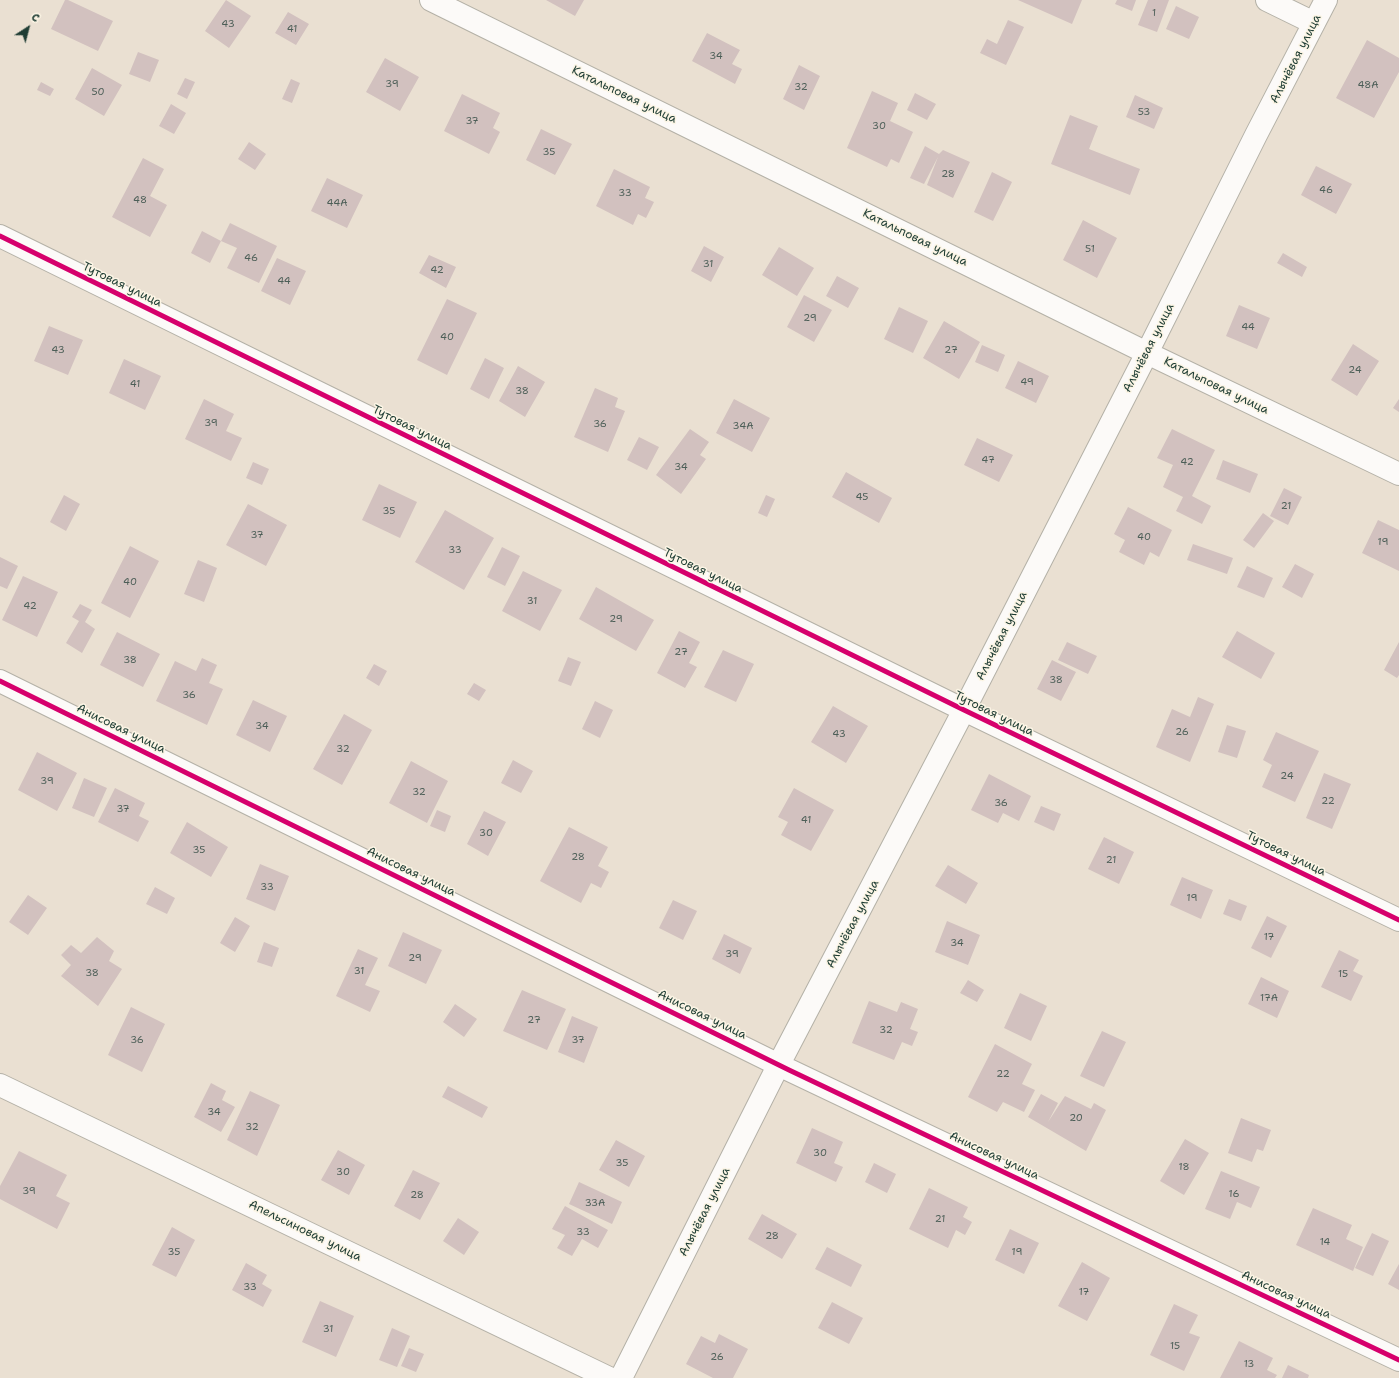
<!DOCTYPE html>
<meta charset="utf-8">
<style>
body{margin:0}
#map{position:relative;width:1399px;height:1378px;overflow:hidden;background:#eae0d2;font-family:"Shantell Sans",sans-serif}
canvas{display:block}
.north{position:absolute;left:8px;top:8px;width:40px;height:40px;-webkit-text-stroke:3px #fcf5e5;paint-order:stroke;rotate:36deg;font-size:11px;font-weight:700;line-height:16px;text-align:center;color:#1f3d34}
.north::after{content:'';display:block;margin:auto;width:14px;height:18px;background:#1f3d34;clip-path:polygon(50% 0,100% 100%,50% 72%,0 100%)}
</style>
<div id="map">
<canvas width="1399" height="1378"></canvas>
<div class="north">С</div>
</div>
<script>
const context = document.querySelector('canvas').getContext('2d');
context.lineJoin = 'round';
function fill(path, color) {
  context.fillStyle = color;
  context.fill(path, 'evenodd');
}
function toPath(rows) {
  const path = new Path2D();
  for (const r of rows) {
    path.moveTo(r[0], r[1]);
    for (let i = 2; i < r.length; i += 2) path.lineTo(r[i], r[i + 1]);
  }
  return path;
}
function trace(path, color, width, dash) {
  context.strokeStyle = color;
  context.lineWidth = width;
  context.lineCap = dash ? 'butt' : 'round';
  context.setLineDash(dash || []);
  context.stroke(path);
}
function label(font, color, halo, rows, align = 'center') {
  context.font = font + ' "Shantell Sans",sans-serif';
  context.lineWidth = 3;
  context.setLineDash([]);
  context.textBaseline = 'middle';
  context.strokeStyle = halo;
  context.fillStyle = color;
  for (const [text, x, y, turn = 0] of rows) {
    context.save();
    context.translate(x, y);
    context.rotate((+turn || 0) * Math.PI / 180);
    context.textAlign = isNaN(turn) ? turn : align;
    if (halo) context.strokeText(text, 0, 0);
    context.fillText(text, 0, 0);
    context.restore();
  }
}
const building = toPath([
 [65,0,68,0,113,21,98,51,51,29],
 [226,0,251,16,229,48,205,31],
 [546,0,584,0,575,16],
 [1018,0,1082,0,1072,24],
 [1117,0,1136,0,1132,11,1115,4],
 [1148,0,1169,0,1157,32,1138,25],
 [1176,6,1199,17,1189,39,1166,29],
 [288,12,309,24,296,45,275,33],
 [1008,20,1024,27,1006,65,980,53,987,39,997,44],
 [707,33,740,50,732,64,742,69,735,84,692,61],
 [1367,40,1399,58,1399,72,1374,118,1336,98],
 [138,52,159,60,150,82,129,74],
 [385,58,419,77,400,111,366,92],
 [799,65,820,76,804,110,783,99],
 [92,68,122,85,104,116,75,99],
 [185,78,195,82,187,99,177,94],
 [291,79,300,83,292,103,282,99],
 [41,82,54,89,50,96,37,90],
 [872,91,898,103,890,121,913,132,899,163,891,159,887,167,847,148],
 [915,93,936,104,927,120,907,110],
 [462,94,500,113,493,128,500,132,489,154,444,131],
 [1135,95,1163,108,1154,129,1126,117],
 [171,104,186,113,174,134,159,126],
 [1070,115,1098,126,1089,149,1140,169,1130,195,1051,164],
 [541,129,572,144,555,175,526,160],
 [249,142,266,154,255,170,238,159],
 [925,146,939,154,943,150,970,162,953,198,927,185,938,157,924,184,910,178],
 [143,158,164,169,150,196,167,205,150,237,112,217],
 [1316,166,1352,184,1336,214,1301,195],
 [614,169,650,187,645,198,654,202,646,218,638,214,633,225,596,206],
 [992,172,1012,182,993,221,974,212],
 [327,178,363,195,347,228,311,211],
 [1083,220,1117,238,1097,278,1063,260],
 [230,223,277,246,259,283,227,268,237,248,221,241,210,263,191,253,202,231,221,241],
 [704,246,724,257,711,282,691,271],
 [779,247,814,268,797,296,762,275],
 [1283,253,1307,267,1302,277,1277,263],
 [429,255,456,267,446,288,419,273],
 [277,258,306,271,290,305,261,291],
 [837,276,859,288,848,308,826,296],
 [804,295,832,310,814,342,787,327],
 [447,299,477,313,447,375,417,360],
 [1239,305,1270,318,1257,349,1226,336],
 [899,307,928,321,913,353,884,339],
 [944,321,980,342,959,379,923,358],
 [49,326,83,340,68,375,34,361],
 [1353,344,1379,361,1357,396,1331,380],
 [982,345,1005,355,998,372,975,362],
 [485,358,504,368,489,399,470,389],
 [124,359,161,376,145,410,109,393],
 [1018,361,1049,376,1036,403,1005,388],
 [518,366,545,382,525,417,499,401],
 [595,388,618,398,615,407,625,411,608,452,574,437],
 [204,399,234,414,226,431,242,438,231,461,185,439],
 [734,399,770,418,752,452,716,433],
 [1399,399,1399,412,1393,408],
 [690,429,709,442,700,455,706,459,681,494,656,475],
 [1172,429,1215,450,1192,496,1211,506,1202,524,1176,511,1183,497,1163,487,1173,465,1157,458],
 [639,437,659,447,647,470,627,460],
 [977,438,1013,455,999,482,964,465],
 [1223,460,1258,474,1250,493,1216,479],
 [253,462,269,469,262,485,246,478],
 [846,472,892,498,879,523,832,497],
 [379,484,417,502,400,538,362,520],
 [1284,488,1302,497,1288,525,1270,516],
 [64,495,80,504,66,531,50,522],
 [766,495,775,499,767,517,758,513],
 [248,504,287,525,266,566,226,545],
 [1128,507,1172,530,1159,557,1150,552,1144,565,1119,552,1125,540,1114,534],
 [445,510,494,538,464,590,415,562],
 [1263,513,1274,521,1254,548,1243,540],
 [1378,520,1399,530,1399,571,1362,553],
 [1193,544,1233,558,1227,574,1187,560],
 [130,546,159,561,130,618,101,603],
 [502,547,520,556,505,586,487,577],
 [0,557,18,566,7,589,0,586],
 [198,560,217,568,204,602,184,594],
 [1295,564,1314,574,1302,598,1282,587],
 [1247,566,1273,578,1264,598,1237,587],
 [523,571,562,590,540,631,502,611],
 [23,576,58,592,37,637,2,620],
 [596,587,654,620,636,651,579,619],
 [80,604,92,610,85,622,95,629,82,653,66,643,79,621,72,617],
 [679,631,700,642,689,663,697,667,685,688,657,673],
 [1237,631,1275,653,1261,679,1222,657],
 [117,632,160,654,143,687,100,665],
 [1067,642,1097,656,1088,674,1058,660],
 [1399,642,1399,675,1397,678,1384,670],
 [723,650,754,664,736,702,704,687],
 [568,657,581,662,571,686,558,681],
 [202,658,217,665,209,683,223,689,207,725,156,701,175,661,196,671],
 [1052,660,1076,672,1061,701,1037,689],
 [374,664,387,671,379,686,366,678],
 [474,683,486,690,479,701,467,694],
 [1198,697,1214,704,1190,762,1156,747,1172,709,1190,717],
 [253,700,287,716,270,752,236,735],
 [595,701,613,710,600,738,582,729],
 [833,706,868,726,846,763,811,742],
 [344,714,372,730,342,785,313,769],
 [1227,725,1246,731,1237,758,1218,752],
 [1276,732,1319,751,1295,802,1262,787,1272,765,1263,760],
 [37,752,77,773,57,811,18,790],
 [513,760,533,771,521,793,501,783],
 [411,761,448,781,427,823,389,803],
 [1324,773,1351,784,1332,829,1306,818],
 [989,774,1031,796,1019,821,1003,813,998,823,971,810],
 [84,778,107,788,94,817,72,808],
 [115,788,145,803,139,816,149,821,138,842,98,822],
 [794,788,834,810,811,851,781,835,788,822,778,817],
 [1041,806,1061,814,1054,831,1034,822],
 [437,810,451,816,445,832,430,826],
 [484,811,506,822,488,856,467,844],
 [187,822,228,847,211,877,170,853],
 [569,827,608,847,598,866,609,872,601,888,591,883,581,903,540,881],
 [1104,837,1134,852,1119,884,1088,869],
 [260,864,289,876,275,911,246,899],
 [948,865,978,883,966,904,935,886],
 [1182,877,1213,890,1201,919,1170,905],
 [155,887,175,898,167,914,146,904],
 [28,895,47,908,28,935,9,922],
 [1229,899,1247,906,1241,921,1223,914],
 [673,900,697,911,683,940,659,928],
 [1267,916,1287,926,1271,958,1251,948],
 [235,917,250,926,235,952,220,943],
 [947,921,980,935,968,965,935,952],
 [403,932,442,950,426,984,388,966],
 [724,934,752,948,740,974,712,959],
 [97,937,114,951,109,961,122,969,98,1006,61,976,71,965,61,955,71,945,81,953],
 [264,942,279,948,272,967,257,962],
 [358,949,378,958,365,985,380,991,370,1012,336,996],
 [1339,950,1359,960,1353,971,1363,976,1351,1001,1321,987],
 [1261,977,1289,991,1277,1018,1248,1004],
 [968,980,984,990,977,1002,960,993],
 [522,990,566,1009,547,1050,503,1031],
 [1020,993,1047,1006,1031,1041,1004,1028],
 [869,1001,897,1012,901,1002,918,1009,910,1029,918,1032,912,1046,902,1042,894,1060,852,1043],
 [455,1004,477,1019,464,1037,443,1022],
 [131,1007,165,1024,142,1072,108,1055],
 [572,1016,598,1027,584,1063,558,1052],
 [1102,1031,1126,1042,1104,1087,1080,1076],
 [995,1044,1032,1064,1022,1084,1035,1090,1024,1112,1003,1102,997,1112,968,1097],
 [211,1083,226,1091,222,1100,235,1107,221,1132,194,1117],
 [448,1086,488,1107,482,1118,442,1097],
 [250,1091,280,1105,257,1156,227,1140],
 [1041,1094,1058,1103,1048,1122,1065,1096,1091,1109,1094,1103,1106,1110,1086,1151,1028,1117],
 [1241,1118,1271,1130,1263,1151,1257,1149,1252,1162,1228,1153],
 [812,1128,843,1142,834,1163,843,1167,836,1182,796,1163],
 [1185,1139,1209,1153,1184,1195,1160,1181],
 [616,1140,645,1156,629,1187,599,1170],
 [338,1150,365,1165,349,1195,321,1180],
 [19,1151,67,1175,56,1196,70,1203,57,1229,0,1199,0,1186],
 [874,1163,896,1174,887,1193,865,1182],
 [413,1170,440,1183,420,1220,394,1206],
 [1221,1171,1260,1187,1251,1208,1237,1202,1230,1219,1205,1209],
 [579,1182,622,1202,612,1224,569,1204],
 [929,1188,968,1207,963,1217,972,1222,965,1235,956,1230,948,1248,909,1229],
 [565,1206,608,1230,598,1248,582,1239,572,1256,557,1248,565,1235,552,1229],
 [1313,1208,1352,1225,1346,1239,1363,1247,1353,1271,1296,1245],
 [762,1214,797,1234,782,1259,748,1239],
 [458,1218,479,1232,464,1255,443,1241],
 [172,1227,195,1240,176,1277,152,1265],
 [1010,1229,1039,1243,1024,1274,995,1260],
 [1372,1233,1389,1241,1373,1276,1355,1268],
 [827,1247,862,1265,851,1287,815,1269],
 [1082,1262,1110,1278,1087,1321,1058,1306],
 [246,1263,267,1275,262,1284,272,1290,263,1307,232,1290],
 [1399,1264,1399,1290,1388,1284],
 [320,1301,354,1316,336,1357,302,1342],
 [832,1302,863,1318,849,1344,818,1328],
 [1174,1304,1198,1315,1189,1333,1200,1337,1184,1371,1150,1355],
 [392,1328,410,1336,397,1367,379,1360],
 [719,1334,748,1349,733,1378,713,1378,686,1364,701,1336,715,1343],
 [1239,1341,1273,1358,1267,1370,1277,1375,1275,1378,1220,1378],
 [409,1348,424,1354,416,1372,401,1366],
 [1288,1365,1309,1375,1308,1378,1282,1378]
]);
const street = toPath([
 [431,0,1147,353,1399,474],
 [1267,0,1314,23],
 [0,236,964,710,1399,920],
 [0,681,789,1070,1399,1360],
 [0,1085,609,1378],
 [621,1378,779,1064,964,710,1147,353,1256,135,1326,0]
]);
const cycleway = toPath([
 [0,236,964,710,1399,920],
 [0,681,789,1070,1399,1360]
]);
const numberNames = [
 ["1",1154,13],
 ["43",228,24],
 ["41",292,29],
 ["34",716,56],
 ["39",392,84],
 ["48А",1368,85],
 ["32",801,87],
 ["50",98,92],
 ["53",1144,112],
 ["37",472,121],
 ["30",879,126],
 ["35",549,152],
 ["28",948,174],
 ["46",1326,190],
 ["33",625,193],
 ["48",140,200],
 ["44А",337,203],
 ["51",1090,249],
 ["46",251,258],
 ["31",708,264],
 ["42",437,270],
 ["44",284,281],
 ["29",810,318],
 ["44",1248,327],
 ["40",447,337],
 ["43",58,350],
 ["27",951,350],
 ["24",1355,370],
 ["49",1027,382],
 ["41",135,384],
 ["38",522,391],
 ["39",211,423],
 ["36",600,424],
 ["34А",743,426],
 ["47",988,460],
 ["42",1187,462],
 ["34",681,467],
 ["45",862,497],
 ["21",1286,506],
 ["35",389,511],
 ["37",257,535],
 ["40",1144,537],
 ["19",1383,542],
 ["33",455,550],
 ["40",130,582],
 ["31",532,601],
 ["42",30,606],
 ["29",616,619],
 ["27",681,652],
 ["38",130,660],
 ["38",1056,680],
 ["36",189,695],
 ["34",262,726],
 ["26",1182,732],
 ["43",839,734],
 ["32",343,749],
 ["24",1287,776],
 ["39",47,781],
 ["32",419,792],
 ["22",1328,801],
 ["36",1001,803],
 ["37",123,809],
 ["41",806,820],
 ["30",486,833],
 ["35",199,850],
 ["28",578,857],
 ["21",1111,860],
 ["33",267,887],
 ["19",1192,898],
 ["17",1269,937],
 ["34",957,943],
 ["39",732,954],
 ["29",415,958],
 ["31",359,971],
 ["38",92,973],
 ["15",1343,974],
 ["17А",1269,998],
 ["27",534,1020],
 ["32",886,1030],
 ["36",137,1040],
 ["37",578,1040],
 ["22",1003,1074],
 ["34",214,1112],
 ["20",1076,1118],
 ["32",252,1127],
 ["30",820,1153],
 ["35",622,1163],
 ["18",1184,1167],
 ["30",343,1172],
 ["39",29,1191],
 ["16",1234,1194],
 ["28",417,1195],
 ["33А",595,1203],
 ["21",940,1219],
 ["33",583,1232],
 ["28",772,1236],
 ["14",1325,1242],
 ["35",174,1252],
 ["19",1017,1252],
 ["33",250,1287],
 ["17",1084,1292],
 ["31",328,1329],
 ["15",1175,1346],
 ["26",717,1357],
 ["13",1249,1364]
];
const streetNames = [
 ["Алычёвая улица",1296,59,-63],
 ["Катальповая улица",624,95,26],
 ["Катальповая улица",915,238,26],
 ["Тутовая улица",122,285,26],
 ["Алычёвая улица",1149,348,-63],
 ["Катальповая улица",1216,386,26],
 ["Тутовая улица",412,428,26],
 ["Тутовая улица",703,571,26],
 ["Алычёвая улица",1002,636,-63],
 ["Тутовая улица",994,714,26],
 ["Анисовая улица",121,729,26],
 ["Тутовая улица",1286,854,26],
 ["Анисовая улица",411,872,26],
 ["Алычёвая улица",853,924,-62],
 ["Анисовая улица",702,1015,26],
 ["Анисовая улица",994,1156,25],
 ["Алычёвая улица",705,1212,-63],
 ["Апельсиновая улица",305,1231,26],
 ["Анисовая улица",1286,1295,25]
];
fill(building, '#d2c1bf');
trace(street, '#b4b1a7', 24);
trace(street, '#fcfaf8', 22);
trace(cycleway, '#d6006c', 5);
label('10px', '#4c5e57', null, numberNames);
label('12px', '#1f3d34', '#fcf5e5', streetNames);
</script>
